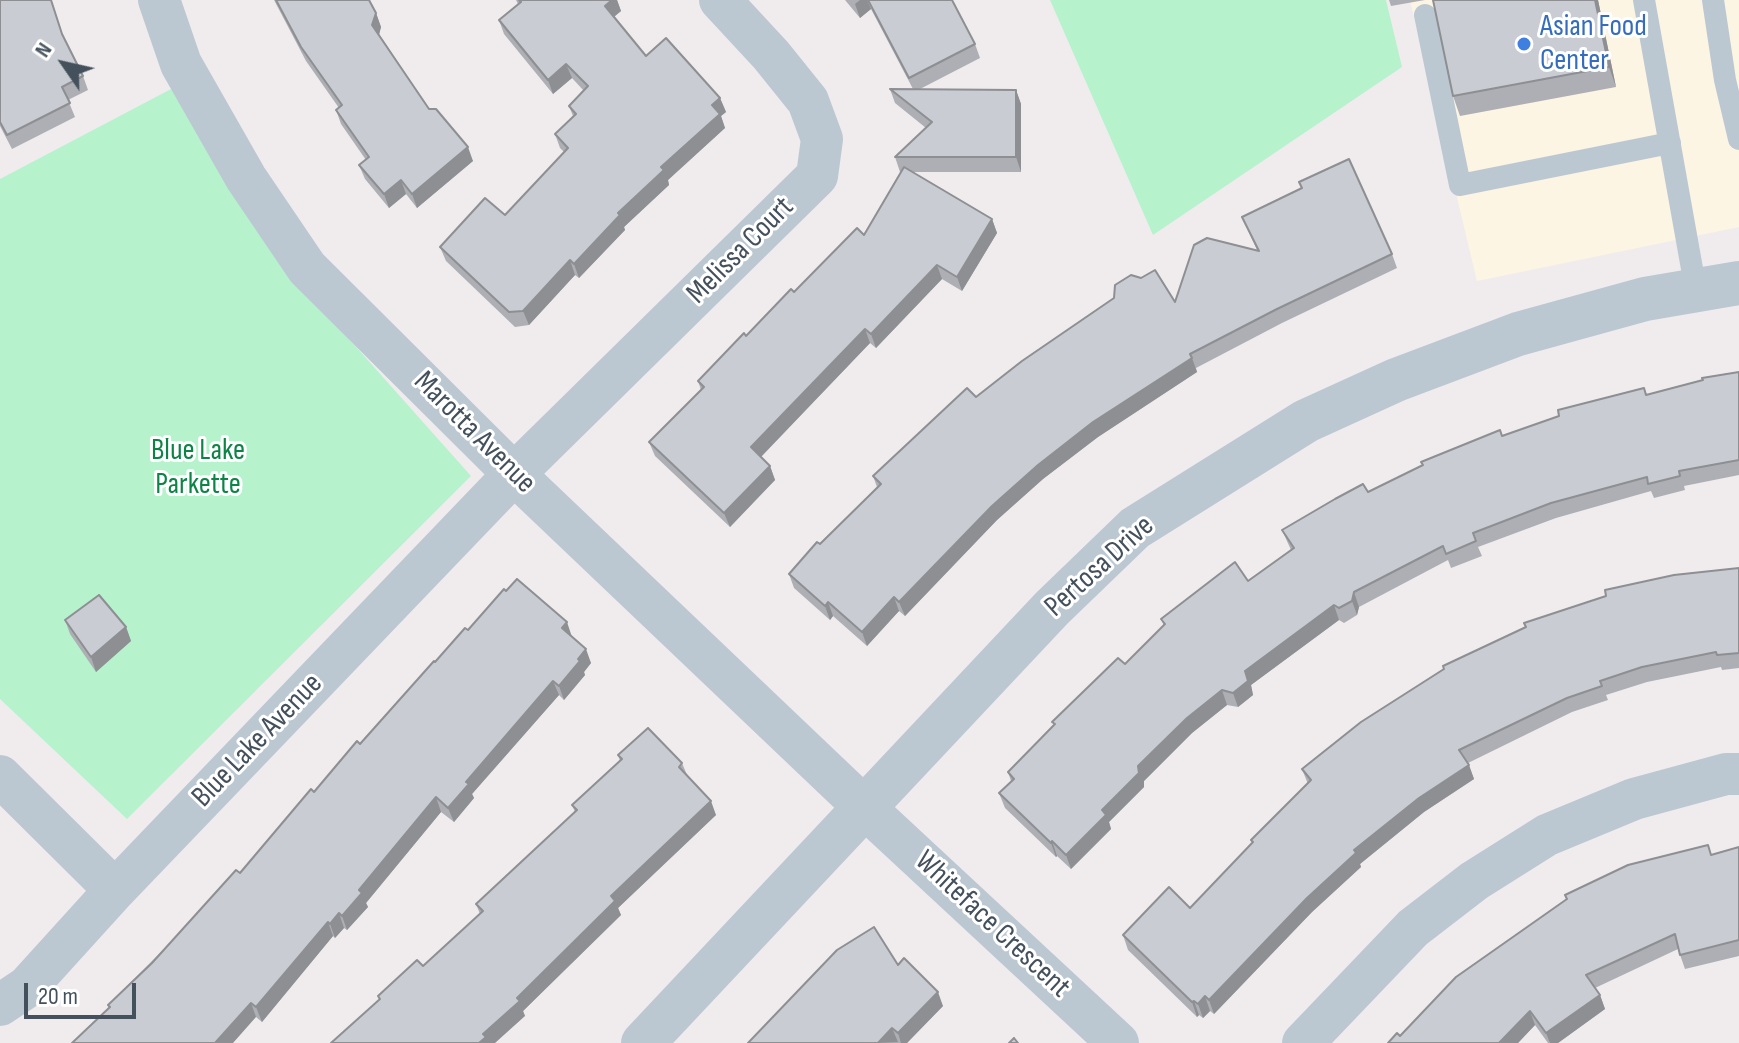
<!DOCTYPE html>
<style>
body{margin:0}
#map{position:relative;width:1739px;height:1043px;overflow:hidden;background:#f0eced;font-family:"Sofia Sans Condensed",sans-serif}
canvas{display:block}
.north{position:absolute;left:24px;top:24px;width:80px;height:80px;-webkit-text-stroke:6px #fff;paint-order:stroke;rotate:304deg;font-size:22px;font-weight:700;line-height:32px;text-align:center;color:#44515c}
.north::after{content:'';display:block;margin:auto;width:28px;height:36px;background:#44515c;clip-path:polygon(50% 0,100% 100%,50% 72%,0 100%)}
.scale{position:absolute;left:24px;top:983px;width:112px;height:36px;box-sizing:border-box;border:4px solid #44515c;border-top:0;padding-left:10px;font-size:24px;line-height:28px;white-space:nowrap;color:#44515c;-webkit-text-stroke:6px #fff;paint-order:stroke}
</style>
<div id="map">
<canvas width="1739" height="1043"></canvas>
<div class="north">N</div>
<div class="scale">20 m</div>
</div>
<script>
const context = document.querySelector('canvas').getContext('2d');
context.lineJoin = 'round';
function fill(path, color) {
  context.fillStyle = color;
  context.fill(path, 'evenodd');
}
function toPath(rows) {
  const path = new Path2D();
  for (const r of rows) {
    path.moveTo(r[0], r[1]);
    for (let i = 2; i < r.length; i += 2) path.lineTo(r[i], r[i + 1]);
  }
  return path;
}
function trace(path, color, width, dash) {
  context.strokeStyle = color;
  context.lineWidth = width;
  context.lineCap = dash ? 'butt' : 'round';
  context.setLineDash(dash || []);
  context.stroke(path);
}
function label(font, color, halo, rows, align = 'center') {
  context.font = font + ' "Sofia Sans Condensed",sans-serif';
  context.lineWidth = 6;
  context.setLineDash([]);
  context.textBaseline = 'middle';
  context.strokeStyle = halo;
  context.fillStyle = color;
  for (const [text, x, y, turn = 0] of rows) {
    context.save();
    context.translate(x, y);
    context.rotate((+turn || 0) * Math.PI / 180);
    context.textAlign = isNaN(turn) ? turn : align;
    if (halo) context.strokeText(text, 0, 0);
    context.fillText(text, 0, 0);
    context.restore();
  }
}
const commercial = toPath([
 [1410,0,1739,0,1739,227,1477,281]
]);
const green = toPath([
 [1050,0,1386,0,1402,67,1153,235],
 [173,88,284,266,471,476,127,819,0,699,0,179]
]);
const service = toPath([
 [1644,0,1696,291],
 [1713,0,1725,80,1739,139],
 [1425,15,1460,185,1670,143]
]);
const minor = toPath([
 [159,0,181,64,246,178,307,268,514,474,865,808,1118,1043],
 [0,776,115,890],
 [0,1005,27,987,115,890,514,474,817,176,822,139,808,101,771,55,720,0],
 [1303,1043,1413,928,1474,881,1547,835,1634,799,1726,774,1739,774]
]);
const tertiary = toPath([
 [643,1043,1052,608,1135,528,1306,421,1396,380,1518,334,1645,299,1739,283]
]);
const wall = toPath([
 [0,0,51,0,63,38,83,76,88,90,68,100,75,117,12,149,0,126],
 [274,0,369,0,376,13,381,27,379,34,429,109,473,161,417,208,406,194,389,208,365,179,359,165,366,160,341,124,336,110,339,108,306,61],
 [516,0,617,0,621,11,614,17,646,56,720,98,726,112,721,116,725,128,668,180,669,185,624,227,625,230,579,278,575,275,529,325,515,327,446,261,440,247,505,215,564,152,560,148,555,134,573,116,569,106,584,91,572,78,553,94,504,34,499,20,518,4],
 [845,0,952,0,975,44,980,58,920,89,1016,90,1021,104,1021,172,912,172,992,219,997,233,962,291,942,279,876,348,870,343,761,457,770,466,775,480,730,527,655,456,649,442,701,390,698,381,794,292,864,235,902,172,900,172,895,157,926,128,895,103,890,89,913,89,871,9,860,18],
 [1389,0,1425,0,1391,6],
 [1433,0,1598,0,1616,87,1460,116,1453,96],
 [1242,217,1392,254,1397,268,1282,323,1196,368,1197,372,1098,437,1043,479,997,520,905,616,899,611,867,646,833,616,830,620,794,588,789,574,877,487,873,476,976,397,1175,302,1257,250],
 [1739,372,1739,475,1684,486,1685,490,1654,498,1651,491,1556,518,1478,547,1482,556,1451,568,1448,560,1359,607,1357,615,1344,623,1339,620,1251,685,1253,695,1238,707,1227,705,1192,733,1144,781,1144,787,1109,822,1111,829,1071,869,1057,856,1056,857,1005,808,999,793,1011,781,1008,772,1054,725,1052,722,1125,664,1164,626,1161,619,1248,581,1291,550,1282,530,1368,492,1502,436,1644,388,1647,395],
 [1739,568,1739,668,1722,670,1721,667,1647,682,1606,695,1608,700,1572,712,1468,763,1474,779,1424,812,1360,864,1361,867,1312,912,1214,1014,1210,1011,1203,1018,1199,1015,1197,1017,1128,950,1123,935,1190,908,1252,843,1251,840,1308,784,1302,769],
 [65,620,126,627,131,641,96,672,70,634],
 [468,630,572,636,591,663,584,672,585,675,564,700,559,695,472,794,474,798,454,822,441,812,366,903,368,907,347,930,344,928,335,938,333,936,262,1022,256,1017,109,1008,108,1005,240,873,435,662],
 [618,755,682,763,687,775,716,815,618,908,621,915,523,1011,525,1016,379,1000,378,996,423,966,480,914,476,904,575,812,572,805,620,761],
 [1739,847,1739,956,1685,969,1678,949,1595,988,1600,995,1605,1009,1558,1043,1548,1043,1535,1025,1518,1043,1388,1043,1711,855],
 [898,965,943,1006,907,1043,748,1043]
]);
const shadedWall = toPath([
 [612,0,617,0,621,11,610,20,605,6],
 [860,0,867,0,871,9,860,18,855,4],
 [1595,0,1598,0,1616,87,1609,67],
 [376,13,381,27,378,39,372,25],
 [566,64,572,78,553,94,548,80],
 [1016,90,1021,104,1021,172,1016,157],
 [720,98,726,112,721,116,725,128,668,180,669,185,624,227,625,230,579,278,574,264,661,167,712,105],
 [468,147,473,161,417,208,412,194],
 [401,180,406,194,389,208,384,194],
 [992,219,997,233,962,291,957,277],
 [570,260,575,275,529,325,523,311],
 [937,265,942,279,876,348,871,334],
 [865,329,870,343,756,462,751,447],
 [1192,358,1197,372,1098,437,1043,479,997,520,905,616,899,602,992,506,1038,465,1093,422],
 [770,466,775,480,730,527,724,513],
 [1354,592,1359,607,1357,615,1352,601],
 [894,597,899,611,867,646,862,632],
 [828,602,833,616,830,620,825,606],
 [1334,605,1339,620,1251,685,1253,695,1238,707,1233,693,1245,671],
 [567,622,572,637,562,628],
 [126,627,131,641,96,672,91,657],
 [586,649,591,663,584,672,585,675,564,700,559,686],
 [553,681,559,695,472,794,474,798,454,822,448,808,466,782],
 [1222,690,1227,705,1192,733,1144,781,1144,787,1109,822,1111,829,1071,869,1066,855,1138,766,1187,718],
 [1469,765,1474,779,1424,812,1360,864,1361,867,1312,912,1214,1014,1209,1000,1354,850,1419,798],
 [436,797,441,812,366,903,368,907,347,930,342,916,359,890],
 [711,801,716,815,618,908,621,915,523,1011,525,1016,495,1043,479,1043,483,1034,611,896],
 [1052,841,1057,856,1056,857,1051,843],
 [339,913,344,928,335,938,330,924],
 [328,922,333,936,262,1022,256,1007],
 [938,992,943,1006,907,1043,901,1043,898,1033],
 [1600,995,1605,1009,1558,1043,1550,1043,1546,1033],
 [1205,996,1210,1011,1203,1018,1198,1004],
 [1194,1001,1199,1015,1197,1017,1192,1002],
 [251,1003,256,1017,233,1043,215,1043],
 [1530,1011,1535,1025,1518,1043,1499,1043],
 [892,1028,898,1042,878,1043]
]);
const building = toPath([
 [0,0,51,0,62,34,83,76,62,87,70,103,7,135,0,122,0,0],
 [276,0,369,0,376,13,372,25,429,109,436,109,468,147,412,194,401,180,384,194,359,165,369,157,336,110,342,105,301,47,276,0],
 [519,0,612,0,605,6,646,56,666,38,720,98,712,105,720,114,661,167,664,170,618,213,620,215,574,264,570,260,523,311,509,312,440,247,485,198,505,215,568,148,555,134,576,114,569,106,588,86,566,64,548,80,499,20,521,2,519,0],
 [868,0,952,0,975,44,909,78,868,0],
 [1433,0,1595,0,1609,67,1453,96,1433,0],
 [890,89,1016,90,1016,157,895,157,932,122,890,89],
 [1349,159,1392,254,1277,309,1190,354,1192,358,1093,422,1038,465,992,506,899,602,894,597,862,632,828,602,825,606,789,574,817,542,820,544,881,484,873,476,967,388,976,397,1022,361,1114,298,1115,285,1131,275,1141,278,1155,270,1175,302,1194,245,1207,238,1259,251,1242,217,1302,188,1299,182,1349,159],
 [904,167,992,219,957,277,937,265,871,334,865,329,751,447,770,466,724,513,649,442,704,387,698,381,744,333,746,336,791,289,794,292,857,228,864,235,904,167],
 [1739,372,1739,460,1679,471,1680,476,1648,484,1647,477,1551,503,1473,533,1476,541,1446,554,1443,546,1354,592,1352,601,1339,608,1334,605,1245,671,1248,681,1233,693,1222,690,1187,718,1138,766,1139,773,1102,810,1106,815,1066,855,1052,841,1051,843,999,793,1014,779,1008,772,1055,724,1052,722,1118,658,1125,664,1165,624,1161,619,1235,562,1248,581,1294,548,1282,530,1335,499,1363,484,1368,492,1423,465,1421,462,1500,430,1502,436,1559,416,1558,410,1644,388,1646,395,1703,380,1702,378,1739,372],
 [1739,568,1739,653,1717,655,1716,652,1642,667,1600,681,1602,686,1567,698,1459,750,1469,765,1419,798,1354,850,1356,853,1307,898,1209,1000,1205,996,1198,1004,1194,1001,1192,1002,1123,935,1169,887,1190,908,1253,842,1251,840,1311,780,1302,769,1361,722,1444,669,1443,666,1526,627,1524,623,1606,596,1605,590,1674,575,1739,568],
 [517,579,567,622,562,628,586,649,578,659,580,661,559,686,553,681,466,782,469,784,448,808,436,797,359,890,362,893,342,916,339,913,330,924,328,922,256,1007,251,1003,215,1043,72,1043,110,1007,108,1005,152,963,236,870,240,873,311,789,314,792,357,741,360,744,434,661,435,662,465,628,468,630,504,589,506,591,517,579],
 [99,595,126,627,91,657,65,620,99,595],
 [648,728,682,763,679,767,711,801,611,896,615,901,517,998,520,1001,483,1034,486,1037,479,1043,331,1043,380,999,378,996,417,960,423,966,483,911,476,904,577,810,572,805,622,759,618,755,648,728],
 [1708,845,1711,855,1739,847,1739,940,1680,955,1675,934,1586,975,1600,995,1546,1033,1530,1011,1499,1043,1388,1043,1397,1033,1400,1036,1456,977,1567,899,1565,895,1628,865,1708,845],
 [874,927,898,965,904,958,938,992,898,1033,892,1028,878,1043,748,1043,837,950,874,927],
 [1014,1038,1018,1043,1009,1043,1014,1038]
]);
const markers = [
 [1524,44,8,"#3f7fe0"]
];
const shopNames = [
 ["Asian Food",1540,27],
 ["Center",1540,61]
];
const streetNames = [
 ["Melissa Court",741,251,-45],
 ["Marotta Avenue",474,433,45],
 ["Pertosa Drive",1100,567,-42],
 ["Blue Lake Avenue",258,741,-46],
 ["Whiteface Crescent",992,925,43]
];
const parkNames = [
 ["Blue Lake",198,451],
 ["Parkette",198,485]
];
fill(commercial, '#fdf5e3');
fill(green, '#b6f2cc');
trace(service, '#bcc8d1', 22);
trace(minor, '#bcc8d1', 42);
trace(tertiary, '#bcc8d1', 44);
fill(wall, '#adafb5');
fill(shadedWall, '#8d8f93');
fill(building, '#c9ccd2');
trace(building, '#8d8f93', 2);
for (const [x, y, r, color] of markers) {
  const dot = new Path2D();
  dot.arc(x, y, r, 0, 2 * Math.PI);
  context.fillStyle = color;
  context.fill(dot);
  trace(dot, '#fff', 3);
}
label('30px', '#366cbe', '#fff', shopNames, 'left');
label('30px', '#44515c', '#fff', streetNames);
label('30px', '#0e8347', '#fff', parkNames);
</script>
